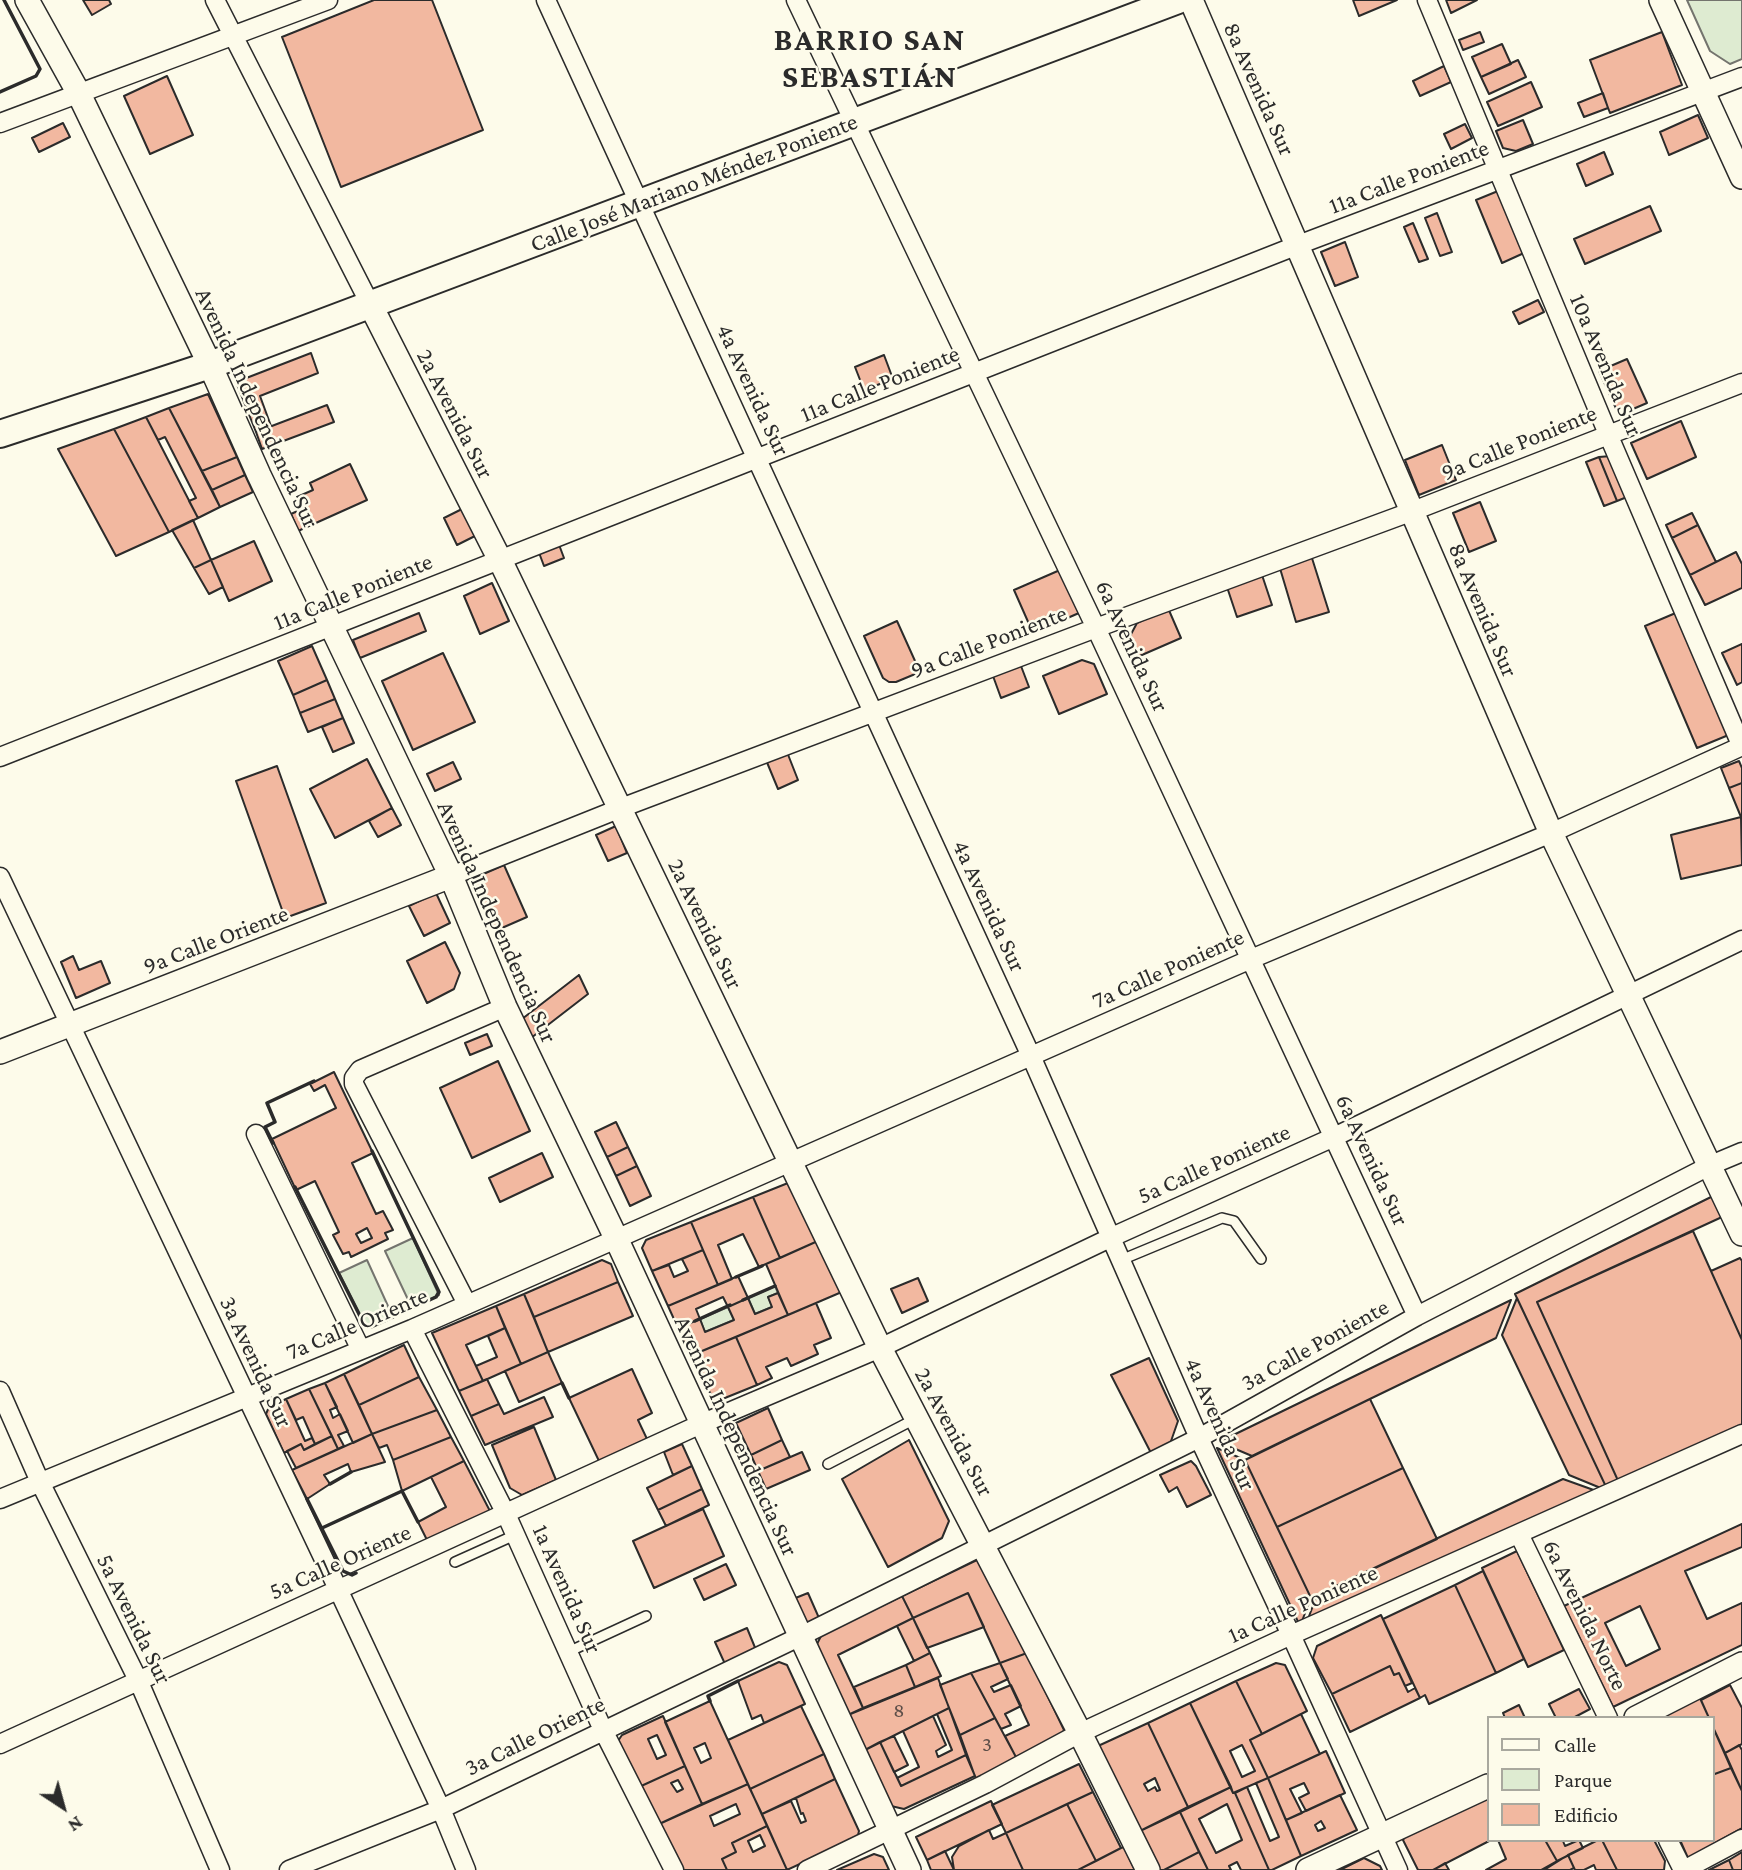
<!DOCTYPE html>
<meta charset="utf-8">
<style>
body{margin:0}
#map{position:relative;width:1742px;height:1870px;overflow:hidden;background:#fdfbea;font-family:"Crimson Pro",serif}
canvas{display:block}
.legend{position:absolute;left:1487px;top:1716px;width:228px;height:126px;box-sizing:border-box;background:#fdfbea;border:2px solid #a9a89e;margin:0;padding:9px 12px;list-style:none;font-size:21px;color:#2b2b2b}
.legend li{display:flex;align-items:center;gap:14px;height:35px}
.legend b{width:35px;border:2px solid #a9a89e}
.north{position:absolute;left:28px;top:1772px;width:70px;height:70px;-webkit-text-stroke:5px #fdfbea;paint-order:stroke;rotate:144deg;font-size:19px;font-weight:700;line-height:28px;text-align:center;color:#2b2b2b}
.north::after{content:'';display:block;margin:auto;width:24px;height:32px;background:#2b2b2b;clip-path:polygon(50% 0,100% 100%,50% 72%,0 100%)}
</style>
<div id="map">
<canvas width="1742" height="1870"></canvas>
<ul class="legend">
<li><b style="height:9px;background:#fdfbea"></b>Calle</li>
<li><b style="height:19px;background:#deebd1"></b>Parque</li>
<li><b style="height:19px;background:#f2b8a0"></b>Edificio</li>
</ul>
<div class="north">N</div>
</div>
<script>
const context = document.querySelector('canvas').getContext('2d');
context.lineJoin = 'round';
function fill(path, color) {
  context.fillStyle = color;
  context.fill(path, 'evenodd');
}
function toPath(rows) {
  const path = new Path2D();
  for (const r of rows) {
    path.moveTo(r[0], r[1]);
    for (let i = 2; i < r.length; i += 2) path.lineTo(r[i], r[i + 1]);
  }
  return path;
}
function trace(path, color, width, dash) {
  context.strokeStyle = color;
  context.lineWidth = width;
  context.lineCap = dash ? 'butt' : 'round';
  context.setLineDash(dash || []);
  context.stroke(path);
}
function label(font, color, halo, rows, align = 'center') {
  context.font = font + ' "Crimson Pro",serif';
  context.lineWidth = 5;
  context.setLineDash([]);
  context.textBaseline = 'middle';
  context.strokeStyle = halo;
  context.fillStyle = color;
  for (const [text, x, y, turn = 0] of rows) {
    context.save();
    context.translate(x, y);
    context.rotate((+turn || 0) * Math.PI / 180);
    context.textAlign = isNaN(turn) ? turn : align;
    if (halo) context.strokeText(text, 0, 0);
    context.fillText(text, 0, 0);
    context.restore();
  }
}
const green = toPath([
 [1687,0,1742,0,1742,59,1730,64,1710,51,1687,0],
 [413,1238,439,1295,412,1308,385,1251,413,1238],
 [367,1260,393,1317,367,1328,339,1273,367,1260],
 [775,1286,778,1293,768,1297,772,1307,755,1314,748,1298,775,1286],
 [728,1307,734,1320,705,1332,700,1319,728,1307]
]);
const building = toPath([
 [83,0,109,0,111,4,92,15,83,0],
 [374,0,432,0,483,130,341,187,282,37,374,0],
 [1353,0,1397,0,1359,16,1353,0],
 [1446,0,1477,0,1451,13,1446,0],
 [1480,32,1484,42,1463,50,1459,40,1480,32],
 [1662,32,1682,85,1610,113,1590,60,1662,32],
 [1502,44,1511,64,1481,77,1472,57,1502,44],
 [1518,60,1526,77,1489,94,1481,77,1518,60],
 [1444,66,1451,82,1420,96,1413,81,1444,66],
 [167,76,193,135,150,154,124,96,167,76],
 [1531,82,1542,107,1498,126,1487,102,1531,82],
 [1603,93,1608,108,1584,117,1578,103,1603,93],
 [1698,115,1708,138,1669,155,1660,132,1698,115],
 [1523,120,1533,144,1516,151,1503,148,1496,131,1523,120],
 [63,123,70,137,39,152,32,138,63,123],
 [1465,124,1472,138,1451,149,1444,134,1465,124],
 [1604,152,1613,174,1586,186,1577,164,1604,152],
 [1498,191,1524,253,1502,263,1476,200,1498,191],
 [1650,206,1661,231,1585,264,1574,239,1650,206],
 [1437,213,1452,252,1440,256,1425,218,1437,213],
 [1413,223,1428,259,1419,262,1404,227,1413,223],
 [1345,242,1358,277,1335,286,1321,252,1345,242],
 [1538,300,1544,312,1519,324,1513,312,1538,300],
 [311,353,318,373,260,396,271,426,256,432,236,382,311,353],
 [884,355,893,379,864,390,855,367,884,355],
 [1627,359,1647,403,1619,415,1599,371,1627,359],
 [208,394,237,457,202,471,169,408,208,394],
 [327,405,334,422,262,449,256,432,327,405],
 [169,408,220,507,198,518,189,501,196,498,165,437,158,440,146,417,169,408],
 [146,417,198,518,169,532,114,429,146,417],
 [1681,421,1696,457,1647,479,1631,443,1681,421],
 [114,429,169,532,116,556,58,449,114,429],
 [1442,445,1456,480,1419,495,1405,460,1442,445],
 [1611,456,1627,497,1617,501,1599,457,1611,456],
 [237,457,245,475,212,490,202,471,237,457],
 [1599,457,1617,501,1604,506,1586,462,1599,457],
 [350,464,367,500,298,531,291,514,302,509,297,497,313,490,310,483,350,464],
 [245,475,253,492,220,507,212,490,245,475],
 [1480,502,1496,541,1469,552,1453,513,1480,502],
 [466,507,479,534,457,545,444,518,466,507],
 [1692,513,1698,525,1672,538,1666,525,1692,513],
 [193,520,211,560,194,568,172,530,193,520],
 [1698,525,1716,562,1690,575,1672,538,1698,525],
 [254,541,272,581,229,601,211,560,254,541],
 [558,542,564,558,544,566,538,550,558,542],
 [1736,552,1742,564,1742,588,1705,605,1690,575,1736,552],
 [1311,555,1329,612,1296,622,1279,565,1311,555],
 [211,560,223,587,209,594,194,568,211,560],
 [1060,570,1079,613,1033,633,1014,590,1060,570],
 [1262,575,1272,605,1237,617,1227,587,1262,575],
 [492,583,509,621,480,634,464,596,492,583],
 [1168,608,1181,638,1135,658,1129,638,1137,623,1168,608],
 [1678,612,1731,734,1697,748,1645,626,1678,612],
 [419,613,426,631,360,658,353,640,419,613],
 [897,621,920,672,896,682,889,682,883,678,864,636,897,621],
 [1742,644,1742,682,1737,685,1722,653,1742,644],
 [312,646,327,680,293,695,278,661,312,646],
 [443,653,475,722,413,750,382,681,443,653],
 [1082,660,1094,664,1107,694,1059,714,1043,676,1082,660],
 [1021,666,1029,687,1001,698,993,676,1021,666],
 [327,680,335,699,300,713,293,695,327,680],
 [335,699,343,718,308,732,300,713,335,699],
 [343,718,354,743,333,752,322,727,343,718],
 [787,752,798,780,778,789,766,760,787,752],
 [367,759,392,808,335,838,310,789,367,759],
 [1739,761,1742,768,1742,783,1729,788,1721,768,1739,761],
 [453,762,461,779,435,791,427,774,453,762],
 [277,766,326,903,285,918,236,781,277,766],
 [1742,783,1742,817,1741,817,1729,788,1742,783],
 [392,808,401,825,378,837,369,821,392,808],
 [1741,817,1742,865,1681,879,1671,835,1741,817],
 [616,826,627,853,608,861,596,835,616,826],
 [504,865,527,917,495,931,472,879,504,865],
 [436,893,450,923,424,936,409,906,436,893],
 [445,942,460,973,454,989,427,1003,407,961,445,942],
 [73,956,79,970,101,961,110,983,76,998,61,962,73,956],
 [579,975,588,994,531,1038,522,1019,579,975],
 [487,1034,492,1046,470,1055,465,1043,487,1034],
 [498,1061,530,1131,472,1158,440,1088,498,1061],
 [334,1072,373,1153,352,1163,376,1214,383,1211,393,1230,385,1233,388,1239,351,1257,349,1252,343,1254,333,1235,339,1232,315,1181,296,1190,272,1139,336,1108,325,1085,314,1091,310,1084,334,1072],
 [616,1122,628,1147,607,1157,595,1132,616,1122],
 [628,1147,637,1166,616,1176,607,1157,628,1147],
 [542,1153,553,1177,500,1202,489,1178,542,1153],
 [637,1166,651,1196,630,1206,616,1176,637,1166],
 [793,1181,820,1240,780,1258,753,1197,793,1181],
 [1713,1196,1722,1217,1537,1302,1620,1485,1608,1491,1515,1294,1713,1196],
 [753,1197,780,1258,759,1267,743,1234,718,1245,732,1279,718,1285,691,1222,753,1197],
 [691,1222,703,1250,652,1271,642,1248,646,1240,691,1222],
 [367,1228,372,1238,361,1243,356,1234,367,1228],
 [1693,1231,1742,1340,1742,1430,1620,1485,1537,1302,1693,1231],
 [820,1240,844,1291,788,1315,766,1264,820,1240],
 [703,1250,718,1285,668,1306,652,1271,669,1265,674,1277,688,1271,682,1259,703,1250],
 [1740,1258,1742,1261,1742,1340,1711,1271,1740,1258],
 [602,1260,611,1264,618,1282,534,1317,524,1294,602,1260],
 [738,1276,748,1298,728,1307,723,1297,696,1309,700,1319,678,1328,668,1306,738,1276],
 [918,1278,928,1301,902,1313,891,1289,918,1278],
 [618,1282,633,1316,548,1352,534,1317,618,1282],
 [778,1293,788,1315,690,1356,678,1328,700,1319,705,1332,734,1320,728,1307,748,1298,755,1314,772,1307,768,1297,778,1293],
 [524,1294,548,1352,521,1364,496,1306,524,1294],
 [1517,1298,1608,1491,1569,1475,1502,1335,1517,1298],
 [1511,1300,1496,1338,1252,1456,1219,1442,1511,1300],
 [816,1303,831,1338,814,1345,818,1354,791,1366,787,1358,766,1367,772,1378,757,1385,736,1337,816,1303],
 [496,1306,505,1328,466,1345,483,1381,459,1391,432,1333,496,1306],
 [505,1328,521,1364,483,1381,476,1366,497,1357,488,1336,505,1328],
 [736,1337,757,1385,715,1402,690,1356,736,1337],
 [404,1345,419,1377,359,1405,344,1374,404,1345],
 [548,1352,562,1383,519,1402,505,1371,548,1352],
 [1149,1358,1178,1421,1170,1444,1151,1453,1111,1375,1149,1358],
 [632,1369,652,1413,638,1420,647,1439,599,1461,569,1398,632,1369],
 [344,1374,372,1434,353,1443,325,1383,344,1374],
 [419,1377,437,1410,372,1434,359,1405,419,1377],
 [487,1379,499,1404,471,1416,459,1391,487,1379],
 [325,1383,337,1407,330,1410,333,1418,340,1414,348,1431,338,1435,344,1446,338,1449,309,1389,325,1383],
 [309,1389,332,1436,315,1444,303,1417,296,1420,286,1399,309,1389],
 [544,1397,553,1417,485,1445,471,1416,499,1404,504,1414,544,1397],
 [286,1399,305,1441,312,1438,315,1444,304,1450,301,1444,284,1453,266,1414,269,1407,286,1399],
 [1370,1399,1403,1468,1277,1527,1245,1460,1370,1399],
 [768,1408,782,1440,751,1455,736,1423,768,1408],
 [437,1410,451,1437,393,1460,387,1445,379,1448,372,1434,437,1410],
 [534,1427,556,1480,522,1495,510,1488,492,1445,534,1427],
 [372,1434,385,1462,351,1472,348,1464,324,1475,330,1484,307,1499,292,1470,372,1434],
 [332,1436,338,1449,296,1468,287,1451,301,1444,304,1450,332,1436],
 [451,1437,464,1461,402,1491,393,1460,451,1437],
 [782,1440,790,1457,758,1471,751,1455,782,1440],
 [909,1440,949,1521,942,1538,888,1567,842,1479,909,1440],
 [682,1444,692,1466,673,1475,664,1452,682,1444],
 [1217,1448,1245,1460,1311,1598,1300,1626,1217,1448],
 [802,1452,810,1470,766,1489,758,1471,802,1452],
 [464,1461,491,1513,428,1542,418,1522,446,1507,431,1477,464,1461],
 [1191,1461,1196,1466,1211,1495,1187,1507,1177,1487,1169,1492,1160,1475,1191,1461],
 [692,1466,702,1489,658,1510,647,1488,692,1466],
 [1403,1468,1437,1539,1311,1598,1277,1527,1403,1468],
 [1563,1479,1602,1493,1305,1627,1317,1595,1563,1479],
 [702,1489,709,1505,666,1526,658,1510,702,1489],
 [703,1509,724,1556,654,1588,633,1541,703,1509],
 [1742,1524,1742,1547,1685,1571,1707,1619,1742,1603,1742,1645,1613,1707,1564,1606,1742,1524],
 [1640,1606,1660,1649,1626,1666,1605,1623,1640,1606],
 [1517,1551,1564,1650,1528,1667,1482,1568,1517,1551],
 [977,1560,985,1564,1027,1653,1000,1663,968,1593,913,1618,902,1596,977,1560],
 [726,1564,736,1585,704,1600,694,1579,726,1564],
 [1483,1571,1524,1659,1496,1673,1455,1585,1483,1571],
 [1455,1585,1496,1673,1429,1704,1425,1695,1420,1698,1383,1619,1455,1585],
 [808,1593,819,1618,807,1623,788,1601,808,1593],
 [968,1593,984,1627,927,1648,913,1618,968,1593],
 [902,1596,913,1618,838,1655,863,1708,848,1715,816,1646,822,1634,902,1596],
 [1381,1615,1412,1683,1405,1686,1399,1673,1394,1675,1390,1666,1332,1694,1313,1658,1317,1646,1381,1615],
 [913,1618,930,1653,914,1661,897,1626,913,1618],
 [747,1628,756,1650,725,1664,715,1642,747,1628],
 [930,1653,941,1676,915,1687,906,1665,930,1653],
 [1027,1653,1064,1730,1059,1740,1018,1761,1005,1736,1029,1725,1000,1663,1027,1653],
 [779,1662,787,1665,805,1704,764,1723,761,1715,752,1719,738,1681,779,1662],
 [1000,1663,1008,1679,991,1687,994,1692,1011,1685,1021,1706,1005,1714,1011,1725,1001,1729,971,1673,1000,1663],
 [1276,1663,1285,1665,1307,1711,1262,1734,1236,1681,1276,1663],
 [906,1665,915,1687,863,1708,854,1687,906,1665],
 [1390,1666,1394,1675,1399,1673,1408,1692,1415,1688,1420,1698,1350,1732,1332,1694,1390,1666],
 [971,1673,995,1718,960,1735,940,1685,971,1673],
 [938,1678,949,1708,865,1750,848,1715,938,1678],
 [1236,1681,1262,1734,1250,1740,1268,1778,1233,1793,1190,1703,1236,1681],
 [1242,1745,1255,1771,1242,1777,1230,1751,1242,1745],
 [1730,1685,1742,1708,1742,1744,1725,1753,1712,1725,1712,1718,1709,1718,1701,1700,1730,1685],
 [1579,1689,1590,1709,1573,1718,1556,1718,1549,1704,1579,1689],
 [1699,1696,1709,1718,1655,1718,1699,1696],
 [710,1701,748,1784,702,1804,665,1722,710,1701],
 [705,1743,711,1758,701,1763,694,1748,705,1743],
 [1190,1703,1231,1787,1188,1807,1148,1723,1190,1703],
 [1519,1705,1525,1718,1505,1718,1503,1713,1519,1705],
 [801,1706,824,1754,750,1789,728,1740,801,1706],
 [949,1708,966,1755,901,1786,896,1775,897,1778,919,1767,903,1731,933,1716,946,1745,936,1751,938,1757,952,1750,937,1714,949,1708],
 [1301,1714,1320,1754,1268,1778,1250,1740,1301,1714],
 [663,1716,685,1766,639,1787,618,1741,622,1735,663,1716],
 [657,1735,666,1755,657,1759,648,1739,657,1735],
 [995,1718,1017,1759,976,1779,960,1735,995,1718],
 [1148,1723,1188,1807,1140,1831,1098,1746,1148,1723],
 [1155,1778,1160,1790,1157,1791,1155,1787,1148,1791,1144,1784,1155,1778],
 [1712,1725,1731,1768,1712,1775,1712,1725],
 [894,1736,908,1765,894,1772,880,1742,894,1736],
 [880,1742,901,1786,966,1755,975,1776,904,1809,891,1806,865,1750,880,1742],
 [1739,1745,1742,1750,1742,1791,1725,1753,1739,1745],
 [1326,1751,1345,1793,1306,1811,1299,1798,1309,1793,1304,1783,1290,1789,1302,1813,1286,1820,1268,1778,1326,1751],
 [824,1754,835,1779,762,1814,750,1789,824,1754],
 [1079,1764,1093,1792,1006,1833,992,1805,1079,1764],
 [685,1766,702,1804,657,1825,639,1787,685,1766],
 [678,1780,683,1789,677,1792,671,1783,678,1780],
 [1731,1768,1742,1791,1742,1828,1688,1858,1680,1840,1712,1840,1712,1775,1731,1768],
 [1268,1778,1301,1856,1272,1870,1269,1870,1235,1793,1247,1787,1270,1841,1279,1837,1256,1783,1268,1778],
 [835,1779,859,1831,858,1835,854,1839,787,1870,762,1814,791,1801,801,1823,806,1821,803,1813,801,1814,796,1798,835,1779],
 [748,1784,767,1826,732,1843,736,1852,722,1859,727,1870,679,1870,657,1825,748,1784],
 [736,1804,740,1814,714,1826,710,1816,736,1804],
 [1231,1787,1233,1793,1235,1793,1269,1870,1241,1870,1237,1862,1229,1866,1231,1870,1208,1870,1180,1812,1231,1787],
 [1227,1804,1242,1840,1216,1853,1199,1819,1227,1804],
 [1093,1792,1121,1848,1096,1861,1067,1804,1093,1792],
 [1340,1795,1357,1830,1301,1856,1286,1820,1340,1795],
 [1321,1821,1325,1828,1318,1831,1315,1825,1321,1821],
 [1488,1796,1488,1840,1491,1840,1433,1870,1418,1870,1403,1840,1408,1832,1488,1796],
 [991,1801,1002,1824,927,1860,916,1837,991,1801],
 [1067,1804,1096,1861,1078,1870,1023,1870,1006,1833,1067,1804],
 [1180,1812,1199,1852,1164,1870,1159,1870,1140,1831,1180,1812],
 [767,1826,787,1870,727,1870,722,1859,736,1852,732,1843,767,1826],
 [760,1835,765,1846,753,1852,748,1841,760,1835],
 [989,1830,993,1839,1006,1833,1023,1870,954,1870,952,1857,959,1846,989,1830],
 [1498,1840,1545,1840,1557,1861,1541,1870,1486,1870,1506,1859,1498,1840],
 [1545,1840,1565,1840,1563,1841,1565,1846,1579,1840,1583,1848,1557,1861,1545,1840],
 [1598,1840,1602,1840,1617,1870,1596,1870,1594,1865,1584,1870,1575,1870,1568,1855,1598,1840],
 [1602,1840,1654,1840,1665,1861,1664,1870,1617,1870,1602,1840],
 [1124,1847,1135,1870,1078,1870,1121,1848,1124,1847],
 [945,1851,954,1870,931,1870,927,1860,945,1851],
 [1199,1852,1208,1870,1164,1870,1199,1852],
 [1742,1852,1742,1870,1733,1870,1729,1860,1742,1852],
 [874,1854,883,1857,889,1870,837,1870,874,1854],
 [1568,1855,1574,1868,1570,1870,1544,1870,1568,1855],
 [1364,1858,1380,1866,1382,1870,1340,1870,1364,1858],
 [1729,1860,1733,1870,1709,1870,1729,1860],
 [1445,1863,1449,1870,1433,1870,1445,1863]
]);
const lane = toPath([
 [1121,1260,1222,1218,1234,1221,1261,1259],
 [828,1464,915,1419],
 [455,1562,515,1535],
 [568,1652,646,1616]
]);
const street = toPath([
 [215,0,370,304],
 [546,0,1031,1056,1199,1438,1291,1635,1398,1870],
 [796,0,1096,628,1417,1316],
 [1427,0,1608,434,1742,747],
 [0,123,328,0],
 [0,757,1298,245,1742,77],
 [451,876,621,808,1096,628,1413,511,1742,383],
 [0,877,338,1589,441,1809,466,1870],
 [256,1134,361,1350],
 [467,1304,354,1084,354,1078,360,1070,505,1007],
 [412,1329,506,1514,603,1730,674,1870],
 [0,1391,40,1482,139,1682,220,1870],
 [0,1499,412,1329,1251,959,1551,833,1742,746],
 [1519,1534,1608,1718],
 [0,1744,701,1424,880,1348,1112,1237,1334,1137,1742,940],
 [1668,1840,1683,1870],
 [289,1870,441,1809,799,1637,1199,1438,1417,1316,1711,1165,1742,1152],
 [807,1870,985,1784,1080,1733,1291,1635,1742,1434],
 [1684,1870,1742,1839]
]);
const secondary = toPath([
 [27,0,78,92,210,365,259,475,451,876,505,1007,616,1238,909,1870],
 [1191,0,1551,833,1742,1234],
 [1661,0,1742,177],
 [370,304,500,560,880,1348,1080,1733,1148,1870],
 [0,1052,451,876],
 [1636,1718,1742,1664],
 [1308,1870,1488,1786]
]);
const primary = toPath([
 [0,434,210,365,1178,0]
]);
const wall = toPath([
 [0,92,36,76,40,69,4,0],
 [273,1143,265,1127,275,1122,267,1103,314,1081],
 [372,1151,439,1292,436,1297,412,1308],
 [295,1187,365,1326,371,1327,393,1317],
 [736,1277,762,1266],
 [743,1300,775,1286],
 [695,1321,730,1305],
 [562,1383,569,1398],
 [330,1484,351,1472],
 [307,1499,343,1571,352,1575,356,1573],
 [322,1528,402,1491,418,1522],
 [710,1701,708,1696,738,1681]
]);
const numberNames = [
 ["8",899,1711],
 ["3",987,1745]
];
const streetNames = [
 ["8a Avenida Sur",1259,89,66],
 ["11a Calle Poniente",1409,177,-21],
 ["Calle José Mariano Méndez Poniente",694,183,-21],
 ["10a Avenida Sur",1606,365,67],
 ["11a Calle Poniente",880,384,-22],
 ["4a Avenida Sur",753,390,65],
 ["Avenida Independencia Sur",257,408,65],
 ["2a Avenida Sur",455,414,63],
 ["9a Calle Poniente",1519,443,-22],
 ["11a Calle Poniente",353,592,-22],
 ["8a Avenida Sur",1483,610,67],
 ["9a Calle Poniente",989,642,-21],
 ["6a Avenida Sur",1132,646,65],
 ["4a Avenida Sur",989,906,65],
 ["Avenida Independencia Sur",497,922,66],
 ["2a Avenida Sur",705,924,64],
 ["9a Calle Oriente",216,940,-21],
 ["7a Calle Poniente",1168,969,-24],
 ["6a Avenida Sur",1372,1160,65],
 ["5a Calle Poniente",1214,1164,-24],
 ["7a Calle Oriente",357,1324,-23],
 ["3a Calle Poniente",1315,1345,-29],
 ["3a Avenida Sur",256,1362,65],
 ["4a Avenida Sur",1220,1424,66],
 ["2a Avenida Sur",954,1432,62],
 ["Avenida Independencia Sur",736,1436,65],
 ["5a Calle Oriente",340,1562,-24],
 ["1a Avenida Sur",567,1589,66],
 ["1a Calle Poniente",1303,1604,-24],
 ["6a Avenida Norte",1585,1615,64],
 ["5a Avenida Sur",134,1619,64],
 ["3a Calle Oriente",535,1736,-26]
];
const districtNames = [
 ["BARRIO SAN",870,40],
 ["SEBASTIÁN",870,77]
];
fill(green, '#deebd1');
trace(green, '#74746e', 2);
fill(building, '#f2b8a0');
trace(building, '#2b2b2b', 2);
trace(lane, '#2b2b2b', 12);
trace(street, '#2b2b2b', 21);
trace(secondary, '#2b2b2b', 26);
trace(primary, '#2b2b2b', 30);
trace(lane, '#fdfbea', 9);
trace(street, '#fdfbea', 18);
trace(secondary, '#fdfbea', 23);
trace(primary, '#fdfbea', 26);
trace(wall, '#2b2b2b', 3.5);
label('21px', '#5d4e48', null, numberNames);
label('24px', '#2b2b2b', '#fdfbea', streetNames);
context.letterSpacing = '2px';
label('bold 32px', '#2b2b2b', '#fdfbea', districtNames);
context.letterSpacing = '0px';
</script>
